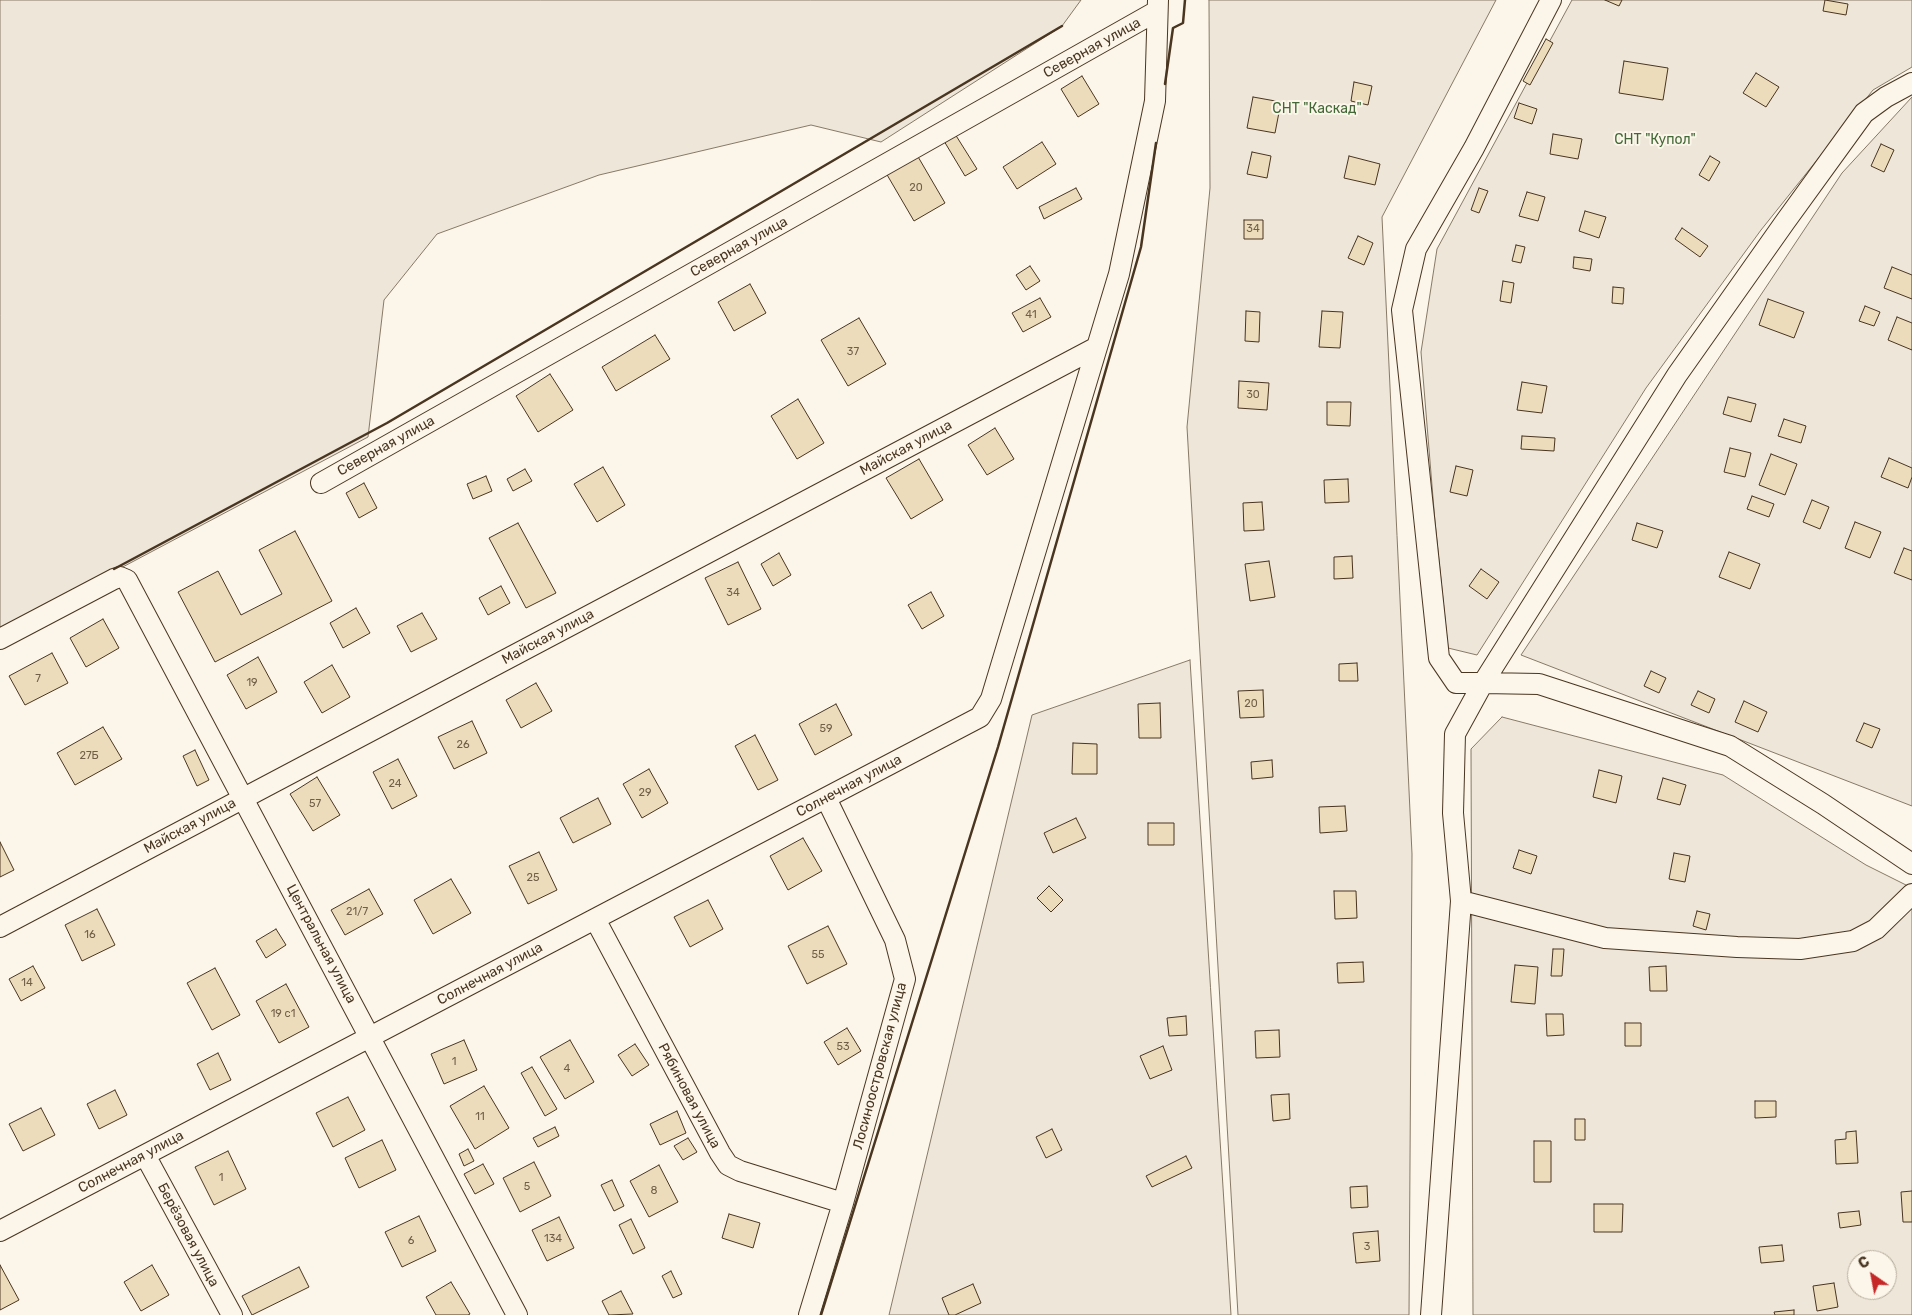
<!DOCTYPE html>
<meta charset="utf-8">
<style>
body{margin:0}
#map{position:relative;width:1912px;height:1315px;overflow:hidden;background:#fbf6e9;font-family:Rubik,sans-serif}
canvas{display:block}
.north{position:absolute;left:1847px;top:1250px;width:50px;height:50px;box-sizing:border-box;background:#fbf6e9;border:1px solid #b4a999;border-radius:50%;rotate:327deg;font-size:14px;font-weight:700;line-height:20px;text-align:center;color:#4a3520}
.north::after{content:'';display:block;margin:auto;width:18px;height:22px;background:#c62828;clip-path:polygon(50% 0,100% 100%,50% 72%,0 100%)}
</style>
<div id="map">
<canvas width="1912" height="1315"></canvas>
<div class="north">С</div>
</div>
<script>
const context = document.querySelector('canvas').getContext('2d');
context.lineJoin = 'round';
function fill(path, color) {
  context.fillStyle = color;
  context.fill(path, 'evenodd');
}
function toPath(rows) {
  const path = new Path2D();
  for (const r of rows) {
    path.moveTo(r[0], r[1]);
    for (let i = 2; i < r.length; i += 2) path.lineTo(r[i], r[i + 1]);
  }
  return path;
}
function trace(path, color, width, dash) {
  context.strokeStyle = color;
  context.lineWidth = width;
  context.lineCap = dash ? 'butt' : 'round';
  context.setLineDash(dash || []);
  context.stroke(path);
}
function label(font, color, halo, rows, align = 'center') {
  context.font = font + ' Rubik,sans-serif';
  context.lineWidth = 4;
  context.setLineDash([]);
  context.textBaseline = 'middle';
  context.strokeStyle = halo;
  context.fillStyle = color;
  for (const [text, x, y, turn = 0] of rows) {
    context.save();
    context.translate(x, y);
    context.rotate((+turn || 0) * Math.PI / 180);
    context.textAlign = isNaN(turn) ? turn : align;
    if (halo) context.strokeText(text, 0, 0);
    context.fillText(text, 0, 0);
    context.restore();
  }
}
const green = toPath([
 [0,0,1081,0,1062,26,881,142,811,125,599,175,437,234,384,300,368,437,0,632,0,0],
 [1209,0,1496,0,1382,217,1412,854,1409,1315,1238,1315,1187,427,1210,188,1209,0],
 [1572,0,1912,0,1912,67,1873,90,1761,230,1646,388,1477,655,1448,648,1435,522,1421,352,1437,249,1572,0],
 [1912,97,1912,806,1521,655,1842,173,1912,97],
 [1190,660,1231,1315,889,1315,1032,715,1190,660],
 [1502,717,1723,775,1866,865,1912,888,1912,1315,1473,1315,1471,749,1502,717],
 [1857,1260,1887,1260,1887,1290,1857,1290,1857,1260]
]);
const building = toPath([
 [1605,0,1622,0,1619,6,1605,0],
 [1825,0,1848,4,1846,15,1823,11,1825,0],
 [1546,39,1553,43,1530,85,1523,81,1546,39],
 [1624,61,1668,68,1663,100,1619,93,1624,61],
 [1756,73,1779,87,1766,107,1743,93,1756,73],
 [1082,76,1099,104,1078,117,1061,89,1082,76],
 [1354,82,1372,86,1368,105,1351,101,1354,82],
 [1253,97,1281,102,1275,133,1247,128,1253,97],
 [1519,103,1537,109,1532,124,1514,118,1519,103],
 [955,134,977,169,965,176,944,141,955,134],
 [1553,134,1582,139,1578,159,1550,154,1553,134],
 [1042,142,1056,164,1017,189,1003,167,1042,142],
 [1881,144,1894,150,1884,172,1871,166,1881,144],
 [1252,152,1271,156,1267,178,1247,174,1252,152],
 [917,155,945,203,914,221,886,173,917,155],
 [1349,156,1380,164,1375,185,1344,178,1349,156],
 [1710,156,1720,162,1709,181,1699,175,1710,156],
 [1076,188,1082,199,1044,219,1039,207,1076,188],
 [1479,188,1488,191,1479,213,1471,210,1479,188],
 [1527,192,1545,197,1538,221,1519,216,1527,192],
 [1585,211,1606,217,1599,238,1579,231,1585,211],
 [1244,220,1263,220,1263,239,1244,239,1244,220],
 [1682,228,1708,246,1700,257,1675,239,1682,228],
 [1358,236,1373,243,1364,265,1348,258,1358,236],
 [1516,245,1525,247,1521,263,1512,261,1516,245],
 [1574,257,1592,259,1590,271,1573,268,1574,257],
 [1030,266,1040,281,1026,290,1016,275,1030,266],
 [1892,267,1912,275,1912,299,1884,288,1892,267],
 [1503,281,1514,283,1511,303,1500,301,1503,281],
 [750,284,766,313,734,331,718,302,750,284],
 [1613,287,1624,288,1623,304,1612,303,1613,287],
 [1040,298,1051,317,1023,332,1012,313,1040,298],
 [1768,299,1804,312,1794,338,1759,325,1768,299],
 [1865,306,1880,312,1874,326,1859,321,1865,306],
 [1246,311,1260,312,1259,342,1245,341,1246,311],
 [1322,311,1343,312,1340,348,1319,347,1322,311],
 [1897,317,1912,323,1912,350,1888,340,1897,317],
 [859,318,886,364,848,386,821,340,859,318],
 [655,335,670,359,616,391,602,367,655,335],
 [550,374,573,410,538,432,516,396,550,374],
 [1239,381,1269,383,1267,410,1238,408,1239,381],
 [1522,382,1547,386,1542,413,1517,410,1522,382],
 [1728,397,1756,404,1751,422,1723,414,1728,397],
 [798,399,824,443,797,459,771,416,798,399],
 [1327,402,1351,402,1350,426,1327,425,1327,402],
 [1784,419,1806,426,1801,443,1778,436,1784,419],
 [995,428,1014,459,987,475,968,445,995,428],
 [1522,436,1555,438,1554,451,1521,449,1522,436],
 [1730,448,1751,453,1745,477,1724,472,1730,448],
 [1771,454,1797,464,1785,495,1759,485,1771,454],
 [1889,458,1912,468,1912,477,1908,488,1881,477,1889,458],
 [919,459,943,500,911,519,886,478,919,459],
 [1456,466,1473,470,1467,496,1450,492,1456,466],
 [603,467,625,505,597,522,574,484,603,467],
 [525,469,532,481,513,491,507,479,525,469],
 [486,476,492,491,473,499,467,484,486,476],
 [1348,479,1349,502,1325,503,1324,480,1348,479],
 [364,483,377,508,359,518,346,493,364,483],
 [1752,496,1774,504,1769,517,1747,509,1752,496],
 [1812,500,1829,507,1820,529,1803,522,1812,500],
 [1262,502,1264,530,1244,531,1243,503,1262,502],
 [1855,522,1881,532,1870,558,1845,548,1855,522],
 [518,523,556,593,526,608,489,538,518,523],
 [1637,523,1663,531,1657,548,1632,540,1637,523],
 [295,531,332,601,215,662,178,592,218,571,241,615,282,594,259,550,295,531],
 [1904,548,1912,551,1912,580,1894,573,1904,548],
 [1729,552,1760,564,1750,589,1719,577,1729,552],
 [779,553,791,575,773,586,761,564,779,553],
 [1352,556,1353,578,1334,579,1334,557,1352,556],
 [1269,561,1275,597,1250,601,1245,564,1269,561],
 [738,562,761,609,728,625,705,578,738,562],
 [1481,569,1499,582,1487,599,1469,586,1481,569],
 [501,586,510,603,488,615,479,598,501,586],
 [931,592,944,616,922,629,908,605,931,592],
 [356,608,370,633,343,648,330,623,356,608],
 [422,613,437,639,411,652,397,626,422,613],
 [103,619,119,648,86,667,70,638,103,619],
 [52,653,68,683,25,705,9,676,52,653],
 [258,657,277,692,246,709,227,675,258,657],
 [1357,663,1358,681,1339,681,1339,664,1357,663],
 [332,665,350,697,322,713,304,682,332,665],
 [1651,671,1666,678,1659,693,1644,686,1651,671],
 [536,683,552,711,521,728,506,700,536,683],
 [1263,690,1264,717,1240,718,1238,691,1263,690],
 [1698,691,1715,699,1709,713,1691,705,1698,691],
 [1744,701,1767,712,1758,732,1735,722,1744,701],
 [1160,703,1161,738,1139,738,1138,704,1160,703],
 [836,704,852,735,815,755,799,724,836,704],
 [472,721,487,753,454,769,438,737,472,721],
 [1864,723,1880,729,1872,748,1856,741,1864,723],
 [103,727,122,759,75,785,57,753,103,727],
 [755,735,778,780,758,790,735,746,755,735],
 [1073,743,1097,744,1097,774,1072,774,1073,743],
 [195,750,209,780,197,786,183,756,195,750],
 [398,759,417,796,392,809,373,772,398,759],
 [1272,760,1273,777,1252,779,1251,762,1272,760],
 [649,769,668,803,642,818,623,784,649,769],
 [1599,770,1622,776,1616,803,1593,797,1599,770],
 [317,777,340,815,313,831,290,794,317,777],
 [1663,778,1686,785,1680,805,1657,799,1663,778],
 [598,798,611,824,573,843,560,818,598,798],
 [1345,806,1347,831,1320,833,1319,807,1345,806],
 [1076,818,1086,838,1053,853,1044,833,1076,818],
 [1148,823,1174,823,1174,845,1148,845,1148,823],
 [803,838,822,871,788,890,770,856,803,838],
 [0,842,14,870,0,877,0,842],
 [1519,850,1537,856,1531,874,1513,868,1519,850],
 [539,852,557,890,528,904,509,866,539,852],
 [1674,853,1690,856,1685,882,1669,879,1674,853],
 [451,879,471,913,433,934,414,900,451,879],
 [1049,886,1063,900,1051,912,1037,898,1049,886],
 [369,889,383,914,345,935,331,910,369,889],
 [1334,891,1356,891,1357,918,1335,919,1334,891],
 [708,900,723,929,690,947,674,917,708,900],
 [97,909,115,945,82,961,65,925,97,909],
 [1697,911,1710,914,1706,930,1693,926,1697,911],
 [828,926,847,964,807,984,788,946,828,926],
 [276,929,286,945,266,958,256,941,276,929],
 [1553,949,1564,949,1562,976,1551,976,1553,949],
 [1363,962,1364,982,1338,983,1337,963,1363,962],
 [1515,965,1538,967,1535,1004,1511,1002,1515,965],
 [33,966,45,988,21,1001,9,979,33,966],
 [1666,966,1667,991,1650,991,1649,967,1666,966],
 [215,968,240,1015,212,1030,187,983,215,968],
 [286,984,309,1027,279,1043,256,1001,286,984],
 [1546,1014,1563,1014,1564,1035,1547,1036,1546,1014],
 [1186,1016,1187,1035,1169,1036,1167,1018,1186,1016],
 [1625,1023,1641,1023,1641,1046,1625,1046,1625,1023],
 [847,1028,861,1051,838,1065,824,1042,847,1028],
 [1279,1030,1280,1057,1256,1058,1255,1031,1279,1030],
 [464,1040,477,1070,444,1084,431,1054,464,1040],
 [570,1040,594,1082,565,1099,540,1057,570,1040],
 [635,1044,649,1065,632,1076,618,1055,635,1044],
 [1163,1046,1172,1070,1150,1079,1140,1056,1163,1046],
 [218,1053,231,1080,210,1090,197,1064,218,1053],
 [532,1067,557,1109,545,1116,521,1073,532,1067],
 [484,1086,509,1128,475,1149,450,1106,484,1086],
 [115,1090,127,1115,99,1129,87,1104,115,1090],
 [1289,1094,1290,1119,1273,1121,1271,1095,1289,1094],
 [348,1097,365,1130,333,1147,316,1113,348,1097],
 [1755,1101,1776,1101,1776,1117,1755,1118,1755,1101],
 [41,1108,55,1135,23,1151,9,1124,41,1108],
 [677,1111,686,1133,660,1145,650,1124,677,1111],
 [1575,1119,1585,1119,1585,1140,1575,1140,1575,1119],
 [555,1127,559,1136,538,1147,533,1138,555,1127],
 [1052,1129,1062,1150,1046,1158,1036,1137,1052,1129],
 [1856,1131,1858,1163,1836,1164,1835,1140,1846,1139,1846,1132,1856,1131],
 [688,1138,697,1152,683,1160,674,1146,688,1138],
 [382,1140,396,1170,359,1188,345,1158,382,1140],
 [1534,1141,1551,1141,1551,1182,1534,1182,1534,1141],
 [468,1149,474,1161,464,1166,459,1154,468,1149],
 [228,1151,246,1189,214,1205,195,1167,228,1151],
 [1186,1156,1192,1168,1152,1187,1146,1176,1186,1156],
 [534,1162,551,1196,520,1212,503,1178,534,1162],
 [483,1164,494,1184,475,1194,464,1174,483,1164],
 [659,1165,678,1202,649,1217,630,1181,659,1165],
 [612,1180,624,1206,614,1211,601,1185,612,1180],
 [1367,1186,1368,1207,1351,1208,1350,1187,1367,1186],
 [1912,1191,1912,1222,1903,1222,1901,1192,1912,1191],
 [1594,1204,1623,1204,1622,1232,1594,1232,1594,1204],
 [1859,1211,1861,1225,1840,1228,1838,1213,1859,1211],
 [729,1214,760,1223,753,1248,722,1238,729,1214],
 [419,1216,436,1251,402,1267,385,1232,419,1216],
 [559,1217,574,1248,547,1261,532,1230,559,1217],
 [631,1219,645,1248,633,1254,619,1225,631,1219],
 [1378,1231,1380,1261,1356,1263,1353,1233,1378,1231],
 [1782,1245,1784,1261,1761,1263,1759,1247,1782,1245],
 [0,1265,19,1300,0,1310,0,1265],
 [152,1265,169,1295,141,1311,124,1282,152,1265],
 [299,1267,309,1287,252,1315,242,1296,299,1267],
 [671,1271,682,1294,673,1298,662,1276,671,1271],
 [451,1282,470,1314,468,1315,436,1315,426,1297,451,1282],
 [1834,1283,1838,1307,1817,1311,1813,1286,1834,1283],
 [973,1284,981,1303,955,1315,949,1315,942,1298,973,1284],
 [621,1291,633,1314,609,1315,602,1301,621,1291],
 [1794,1310,1794,1315,1775,1315,1774,1312,1794,1310]
]);
const minor = toPath([
 [321,483,1157,11],
 [0,639,114,579,120,577,127,580,517,1315],
 [1483,683,1677,375,1785,222,1864,113,1886,97,1912,83],
 [1483,683,1539,684,1730,746,1823,804,1912,864],
 [1461,901,1605,938,1737,947,1800,949,1853,941,1876,929,1912,894],
 [595,919,720,1153,728,1165,740,1171,843,1203],
 [0,927,1097,347],
 [145,1155,232,1315],
 [0,1231,980,717,991,699,1119,274,1155,101,1158,0],
 [809,1315,843,1203,905,979,895,940,826,798],
 [1431,1315,1461,901,1453,813,1455,734,1483,683,1456,683,1439,658,1402,310,1416,249,1474,148,1551,0]
]);
const wall = toPath([
 [1165,84,1173,28,1183,23,1185,0],
 [114,569,387,423,1062,26],
 [821,1315,998,747,1141,247,1156,143]
]);
const numberNames = [
 ["20",916,188],
 ["34",1253,229],
 ["41",1031,315],
 ["37",853,352],
 ["30",1253,395],
 ["34",733,593],
 ["7",38,679],
 ["19",252,683],
 ["20",1251,704],
 ["59",826,729],
 ["26",463,745],
 ["27Б",89,756],
 ["24",395,784],
 ["29",645,793],
 ["57",315,804],
 ["25",533,878],
 ["21/7",357,912],
 ["16",90,935],
 ["55",818,955],
 ["14",27,983],
 ["19 с1",283,1014],
 ["53",843,1047],
 ["1",454,1062],
 ["4",567,1069],
 ["11",480,1117],
 ["1",221,1178],
 ["5",527,1187],
 ["8",654,1191],
 ["134",553,1239],
 ["6",411,1241],
 ["3",1367,1247]
];
const streetNames = [
 ["Северная улица",1092,48,-29],
 ["Северная улица",739,247,-29],
 ["Северная улица",386,446,-29],
 ["Майская улица",906,448,-28],
 ["Майская улица",548,637,-28],
 ["Солнечная улица",849,786,-28],
 ["Майская улица",190,826,-28],
 ["Центральная улица",321,944,62],
 ["Солнечная улица",490,974,-28],
 ["Лосиноостровская улица",880,1066,-75],
 ["Рябиновая улица",689,1096,62],
 ["Солнечная улица",131,1162,-28],
 ["Берёзовая улица",188,1235,62]
];
const parkNames = [
 ["СНТ \"Каскад\"",1317,109],
 ["СНТ \"Купол\"",1655,140]
];
fill(green, '#ede6d9');
trace(green, '#887966', 1);
fill(building, '#ecdcbc');
trace(building, '#4a3520', 1);
trace(minor, '#4a3520', 22);
trace(minor, '#fbf6e9', 20);
trace(wall, '#4a3520', 2.5);
label('11px', '#725f47', null, numberNames);
label('14px', '#4a3520', '#fbf6e9', streetNames);
label('14px', '#436837', '#fbf6e9', parkNames);
</script>
